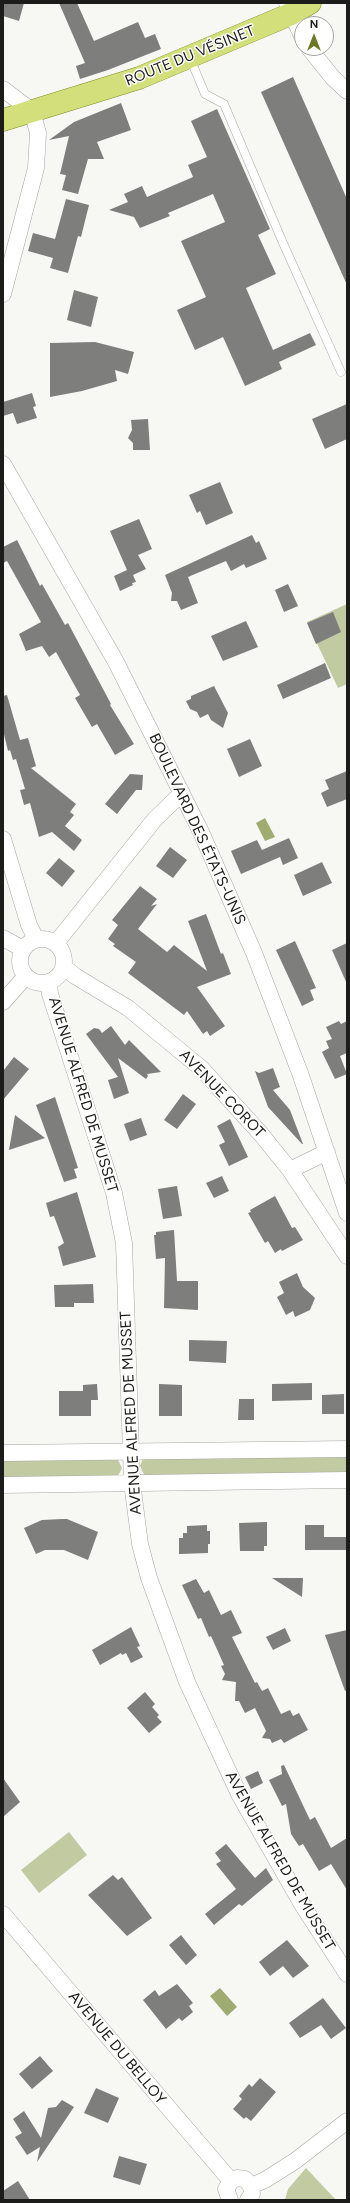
<!DOCTYPE html>
<meta charset="utf-8">
<style>
body{margin:0}
#map{position:relative;width:350px;height:2203px;overflow:hidden;background:#f7f7f4;font-family:Figtree,sans-serif}
canvas{display:block}
.frame{position:absolute;inset:0;border:4px solid #1c1d1b;pointer-events:none}
.north{position:absolute;left:294px;top:16px;width:40px;height:40px;box-sizing:border-box;background:#fffffe;border:1px solid #a4a5a3;border-radius:50%;rotate:0deg;font-size:11px;font-weight:700;line-height:16px;text-align:center;color:#1c1d1b}
.north::after{content:'';display:block;margin:auto;width:14px;height:18px;background:#6d7925;clip-path:polygon(50% 0,100% 100%,50% 72%,0 100%)}
</style>
<div id="map">
<canvas width="350" height="2203"></canvas>
<div class="frame"></div>
<div class="north">N</div>
</div>
<script>
const context = document.querySelector('canvas').getContext('2d');
context.lineJoin = 'round';
function fill(path, color) {
  context.fillStyle = color;
  context.fill(path, 'evenodd');
}
function toPath(rows) {
  const path = new Path2D();
  for (const r of rows) {
    if (r.length === 3) {
      path.moveTo(r[0] + r[2], r[1]);
      path.arc(r[0], r[1], r[2], 0, 2 * Math.PI);
      continue;
    }
    path.moveTo(r[0], r[1]);
    for (let i = 2; i < r.length; i += 2) path.lineTo(r[i], r[i + 1]);
  }
  return path;
}
function trace(path, color, width, dash) {
  context.strokeStyle = color;
  context.lineWidth = width;
  context.lineCap = dash ? 'butt' : 'round';
  context.setLineDash(dash || []);
  context.stroke(path);
}
function label(font, color, halo, rows, align = 'center') {
  context.font = font + ' Figtree,sans-serif';
  context.lineWidth = 3;
  context.setLineDash([]);
  context.textBaseline = 'middle';
  context.strokeStyle = halo;
  context.fillStyle = color;
  for (const [text, x, y, turn = 0] of rows) {
    context.save();
    context.translate(x, y);
    context.rotate((+turn || 0) * Math.PI / 180);
    context.textAlign = isNaN(turn) ? turn : align;
    if (halo) context.strokeText(text, 0, 0);
    context.fillText(text, 0, 0);
    context.restore();
  }
}
const green = toPath([
 [347,604,347,684,338,688,307,622],
 [347,1454,347,1476,145,1477,140,1466,143,1459],
 [113,1458,118,1460,122,1468,118,1476,3,1481,3,1459],
 [69,1832,87,1855,39,1893,21,1870],
 [306,2168,336,2200,285,2200,288,2189]
]);
const water = toPath([
 [265,818,275,837,265,841,256,823],
 [220,1988,237,2007,227,2016,210,1996]
]);
const building = toPath([
 [3,3,24,3,19,21,3,16],
 [59,3,77,3,94,41,138,22,145,38,155,34,161,49,108,70,80,79,76,66,85,63],
 [293,77,347,199,347,285,261,92],
 [121,103,131,130,97,142,104,159,88,159,78,194,62,190,66,175,60,174,69,136,49,140,74,122],
 [217,109,270,229,258,235,276,274,246,288,273,350,310,333,316,345,279,362,282,369,245,386,223,337,195,350,177,310,206,297,181,241,225,222,213,194,168,213,170,216,140,228,134,217,109,210,128,202,124,194,142,186,147,197,193,177,188,165,207,157,191,121],
 [66,199,89,205,81,237,78,236,68,273,50,268,53,258,28,251,33,233,55,239],
 [74,290,98,297,91,327,67,320],
 [95,342,134,352,128,374,115,370,117,381,82,391,50,397,50,343],
 [32,393,36,406,33,407,37,418,17,424,13,413,3,416,3,402],
 [347,404,347,439,325,449,312,419],
 [148,419,150,450,133,450,133,443,128,438,132,430,131,420],
 [220,482,233,513,206,525,200,511,197,513,189,495],
 [139,519,152,549,138,555,146,569,133,575,136,582,132,583,133,585,120,591,114,576,127,570,110,531],
 [252,535,256,543,259,541,267,559,246,568,244,564,231,571,226,561,188,577,198,603,181,610,177,601,171,601,172,593,165,575],
 [17,540,40,586,42,584,65,625,68,623,111,704,110,705,134,744,115,755,97,724,92,727,75,698,80,695,56,652,49,657,42,646,26,651,19,634,41,622,7,561,3,563,3,547],
 [288,584,298,606,284,612,275,590],
 [333,612,341,632,316,644,307,623],
 [246,621,258,647,223,661,211,636],
 [325,663,331,678,283,699,277,685],
 [214,686,228,713,223,728,211,720,208,714,200,718,197,712,190,709,186,701,191,699,191,696],
 [7,695,20,740,28,738,36,766,31,768,76,804,70,812,74,815,65,826,82,840,74,851,52,832,39,837,30,803,24,805,20,790,25,789,16,759,13,760,10,750,8,751,3,730,3,696],
 [250,739,262,766,239,777,227,749],
 [347,771,347,799,327,807,321,793,329,789,325,780],
 [130,774,143,775,142,790,136,790,117,814,105,804],
 [289,838,298,858,283,865,280,857,241,874,231,851,257,840,262,850],
 [170,847,187,860,173,878,156,866],
 [59,858,75,871,62,887,46,873],
 [322,862,332,883,303,896,294,875],
 [140,886,157,899,151,906,157,904,138,929,167,952,174,945,207,971,188,921,206,914,221,954,223,953,231,974,197,987,225,1026,210,1036,207,1031,203,1034,187,1011,184,1015,128,973,136,962,113,946,115,944,108,939,118,925,112,920],
 [295,941,316,988,310,990,314,1000,302,1006,276,950],
 [347,943,347,984,332,950],
 [339,1021,341,1024,347,1021,347,1053,340,1056,347,1074,335,1079,322,1052,329,1048,326,1041,332,1039,326,1027],
 [111,1026,125,1045,129,1040,161,1072,147,1074,148,1076,146,1079,118,1058,129,1093,114,1099,108,1080,118,1077,86,1034,94,1028,99,1029,102,1033],
 [14,1057,29,1069,3,1100,3,1071],
 [273,1068,280,1087,273,1090,290,1110,303,1144,302,1144,268,1107,255,1071,259,1073],
 [183,1094,196,1104,177,1129,164,1120],
 [55,1097,78,1168,74,1169,77,1178,64,1182,36,1105],
 [15,1115,45,1138,9,1150],
 [141,1118,147,1135,130,1141,124,1124],
 [230,1119,248,1157,229,1166,219,1145,225,1142,217,1126],
 [222,1176,229,1191,214,1198,206,1183],
 [177,1186,182,1216,163,1219,158,1189],
 [77,1192,96,1257,63,1266,58,1247,64,1243,54,1216,50,1217,46,1203],
 [275,1196,292,1228,295,1227,303,1240,282,1251,281,1249,275,1253,268,1241,265,1243,248,1213,251,1212,250,1210],
 [174,1230,177,1281,198,1281,198,1310,164,1308,165,1258,156,1259,154,1235,156,1235,156,1232],
 [297,1273,303,1287,315,1298,310,1310,295,1317,293,1311,286,1315,277,1297,284,1293,279,1282],
 [93,1284,94,1303,74,1303,74,1307,55,1307,54,1285],
 [189,1340,227,1341,226,1363,189,1361],
 [312,1383,312,1400,272,1401,272,1384],
 [97,1384,98,1400,91,1400,91,1416,59,1416,59,1391,83,1391,83,1385],
 [159,1384,182,1385,182,1416,159,1416],
 [344,1394,344,1414,322,1414,322,1395],
 [239,1399,254,1399,254,1420,238,1420],
 [62,1519,67,1519,98,1532,88,1560,64,1550,45,1550,36,1554,24,1528,42,1520],
 [267,1522,267,1546,264,1546,264,1551,240,1551,239,1523],
 [207,1525,207,1531,210,1531,210,1544,208,1544,208,1553,179,1554,179,1538,183,1538,183,1533,187,1533,187,1526],
 [305,1525,324,1525,324,1537,347,1537,347,1550,305,1550],
 [272,1578,303,1578,302,1597],
 [196,1579,204,1593,209,1590,221,1615,231,1610,242,1633,232,1637,255,1683,257,1682,262,1691,268,1688,281,1714,290,1710,293,1716,299,1713,308,1730,284,1743,281,1739,272,1743,270,1739,262,1738,266,1731,255,1708,245,1713,239,1701,235,1701,236,1682,222,1680,225,1674,221,1666,224,1665,211,1636,209,1637,201,1618,198,1619,182,1585],
 [131,1627,140,1646,137,1647,143,1657,131,1663,126,1653,122,1655,121,1653,100,1665,92,1650],
 [285,1628,291,1641,273,1650,266,1637],
 [347,1630,347,1690,345,1691,325,1635],
 [145,1692,155,1704,152,1707,159,1715,157,1717,162,1722,149,1733,127,1708],
 [284,1765,310,1820,315,1817,331,1848,347,1838,347,1890,331,1864,319,1871,303,1844,299,1846,291,1834,286,1804,282,1806,269,1780,282,1774,281,1766],
 [258,1771,263,1783,251,1789,245,1777],
 [3,1778,20,1802,3,1817],
 [226,1844,255,1878,266,1868,273,1880,242,1906,239,1904,214,1925,205,1914,236,1889,216,1864,221,1861,215,1853],
 [113,1875,118,1880,122,1877,152,1918,127,1936,88,1895],
 [181,1935,197,1955,186,1965,169,1945],
 [287,1940,309,1966,293,1978,283,1966,270,1976,259,1962],
 [177,1984,193,2003,189,2006,193,2012,182,2021,179,2018,166,2029,143,2000,155,1990,159,1996],
 [323,1998,346,2028,331,2039,321,2025,300,2038,289,2023],
 [40,2056,53,2071,32,2089,19,2074],
 [260,2078,276,2092,251,2121,246,2117,244,2119,233,2109,242,2099,239,2096,249,2084,252,2087],
 [96,2088,119,2098,108,2123,84,2113],
 [62,2100,74,2107,37,2162,40,2147,27,2155,15,2137,22,2133,13,2119,24,2111,41,2138,48,2108,56,2107],
 [119,2156,147,2164,140,2185,113,2177],
 [18,2181,30,2200,3,2200,3,2191]
]);
const lane = toPath([
 [190,58,205,94,224,104,283,243,341,372]
]);
const street = toPath([
 [287,3,302,36],
 [309,48,333,78,347,91],
 [3,89,32,111,38,133,36,168,3,294],
 [3,464,116,662,201,832,254,953,300,1073,347,1213],
 [3,839,29,925,36,939],
 [3,938,23,949],
 [42,961,22],
 [56,943,155,819,182,793],
 [64,967,75,976,128,1008,201,1068,260,1133,290,1170,347,1256],
 [49,982,50,994,114,1193,124,1243,132,1483,140,1544,149,1578,187,1682,239,1794,303,1906,347,1974],
 [3,1002,26,976],
 [290,1170,327,1152],
 [3,1453,347,1449],
 [3,1485,347,1480],
 [3,1914,231,2181],
 [251,2186,265,2180,295,2161,347,2121],
 [230,2200,226,2189,231,2181,237,2178,245,2179,251,2186,252,2194,248,2200]
]);
const primary = toPath([
 [3,120,139,78,291,14,310,3]
]);
const streetNames = [
 ["ROUTE DU VÉSINET",190,56,-22],
 ["BOULEVARD DES ÉTATS-UNIS",197,829,65],
 ["AVENUE COROT",222,1094,46],
 ["AVENUE ALFRED DE MUSSET",83,1095,73],
 ["AVENUE ALFRED DE MUSSET",131,1413,-93],
 ["AVENUE ALFRED DE MUSSET",280,1861,60],
 ["AVENUE DU BELLOY",117,2048,50]
];
fill(green, '#c2caa1');
fill(water, '#a0ab72');
fill(building, '#7e7e7c');
trace(lane, '#a6a6a3', 9);
trace(street, '#a6a6a3', 17);
trace(primary, '#7f8d20', 23);
trace(lane, '#fff', 8);
trace(street, '#fff', 16);
trace(primary, '#d2df7b', 22);
label('15px', '#1c1d1b', '#fffffe', streetNames);
</script>
